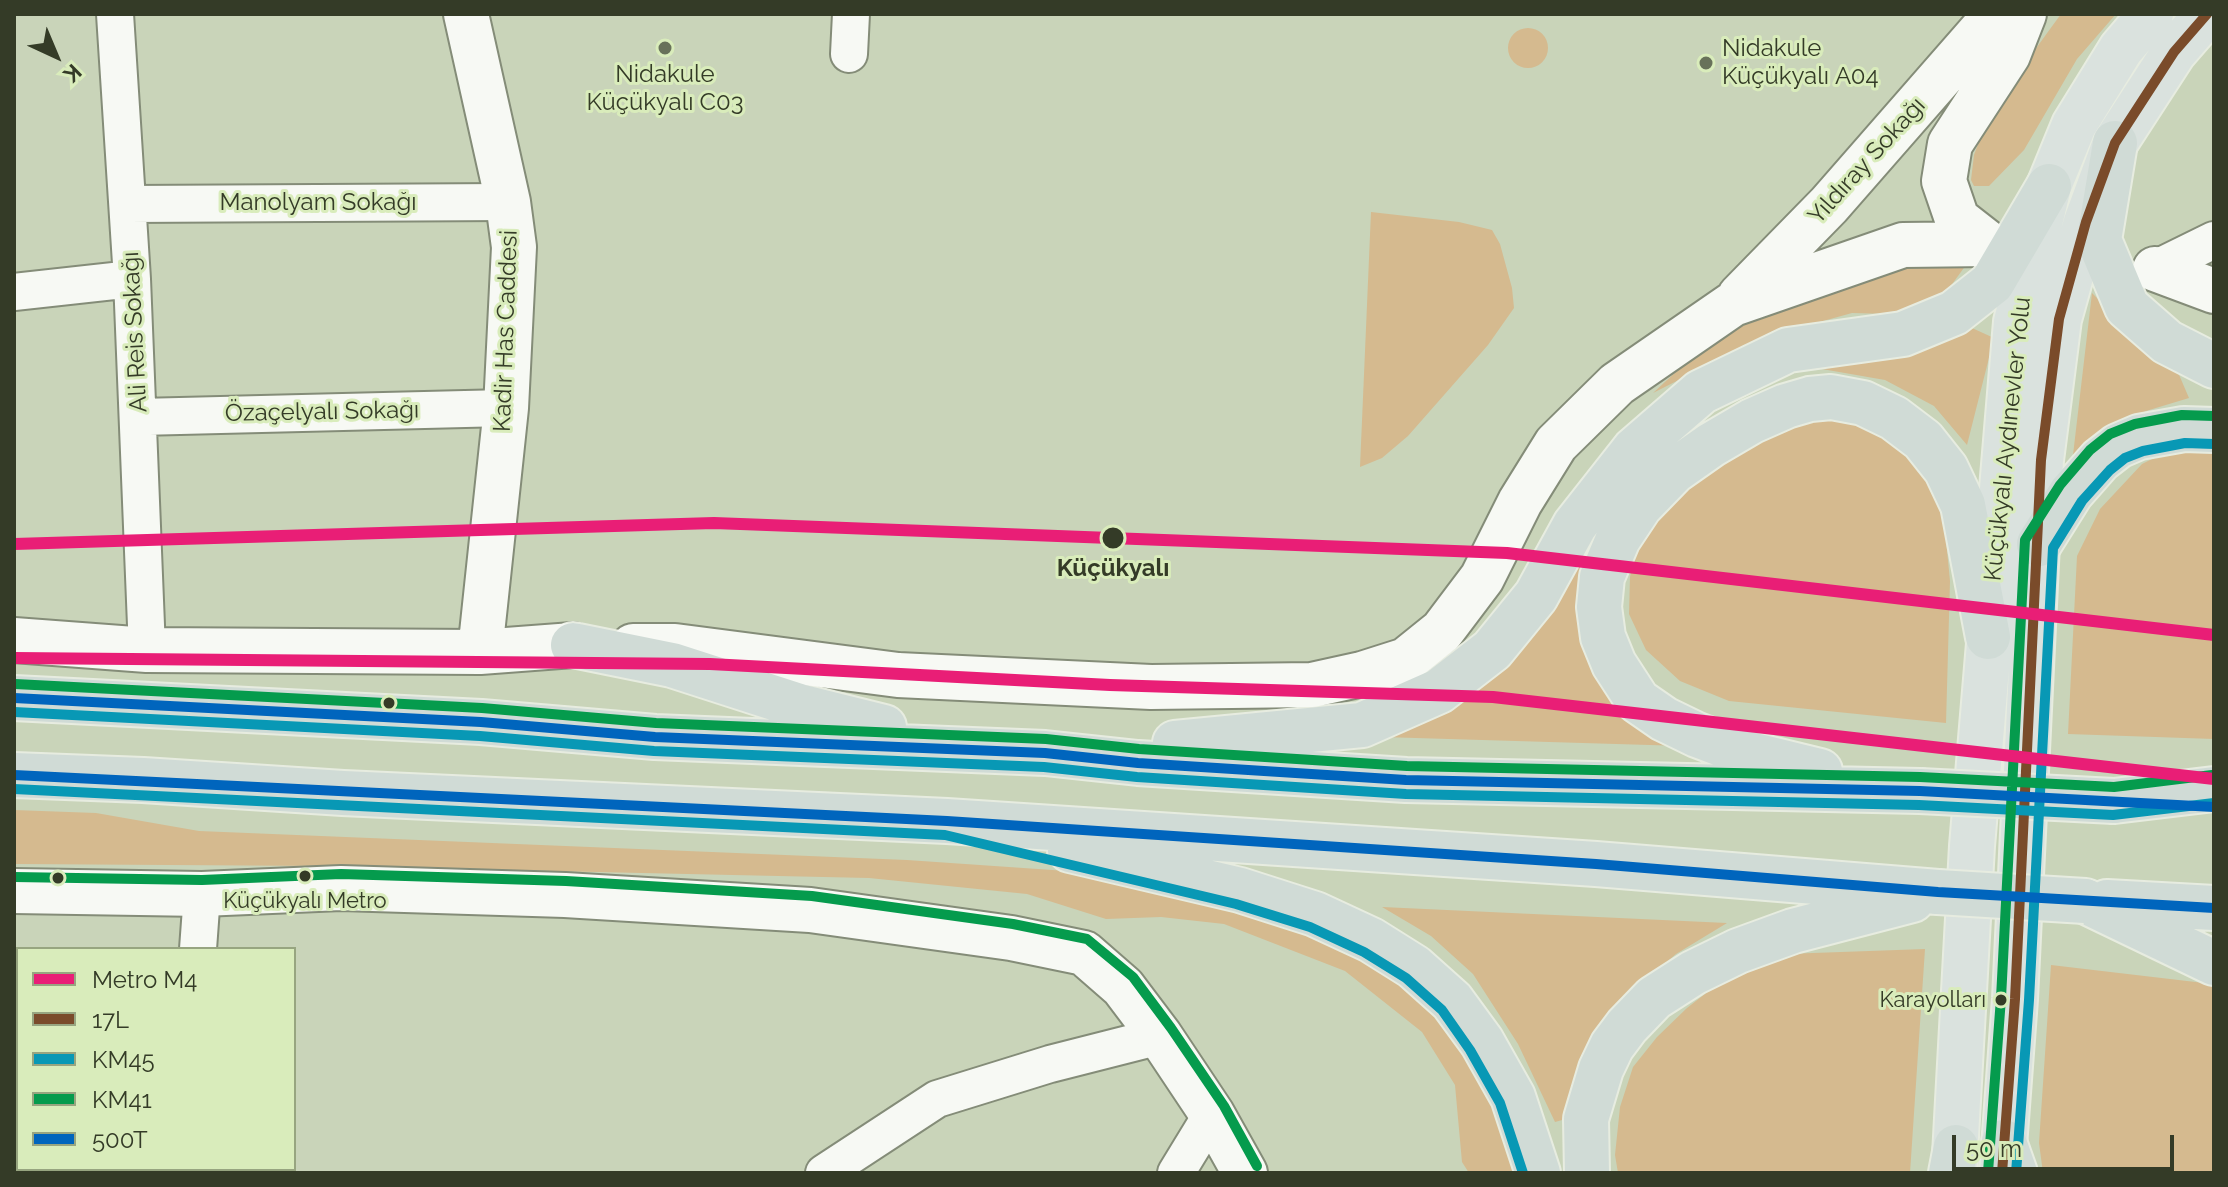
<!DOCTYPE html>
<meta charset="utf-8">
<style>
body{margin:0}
#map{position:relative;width:2228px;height:1187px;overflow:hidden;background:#c9d4b9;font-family:Raleway,sans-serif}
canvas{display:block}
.frame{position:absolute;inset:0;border:16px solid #343b27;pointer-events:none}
.legend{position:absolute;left:16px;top:947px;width:280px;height:224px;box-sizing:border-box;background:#d9ecbb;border:2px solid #97a580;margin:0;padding:10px 14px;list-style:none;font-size:24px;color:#343b27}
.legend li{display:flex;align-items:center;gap:16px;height:40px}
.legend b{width:40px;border:2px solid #97a580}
.north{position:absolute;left:16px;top:16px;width:80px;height:80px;-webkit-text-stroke:6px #d9ecbb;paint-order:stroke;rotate:136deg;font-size:22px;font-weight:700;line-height:32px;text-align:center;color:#343b27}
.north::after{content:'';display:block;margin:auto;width:28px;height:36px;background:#343b27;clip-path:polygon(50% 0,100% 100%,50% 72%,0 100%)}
.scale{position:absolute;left:1952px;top:1135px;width:222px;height:36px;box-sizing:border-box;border:4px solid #343b27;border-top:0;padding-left:10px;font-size:24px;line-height:28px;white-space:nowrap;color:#343b27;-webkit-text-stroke:6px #d9ecbb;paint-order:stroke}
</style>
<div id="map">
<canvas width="2228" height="1187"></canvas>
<div class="frame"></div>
<ul class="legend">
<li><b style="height:10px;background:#e91e76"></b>Metro M4</li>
<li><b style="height:10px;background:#7a4b2a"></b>17L</li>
<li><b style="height:10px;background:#0898b5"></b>KM45</li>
<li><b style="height:10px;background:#059b4d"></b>KM41</li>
<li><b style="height:10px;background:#0065bd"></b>500T</li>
</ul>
<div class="north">K</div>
<div class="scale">50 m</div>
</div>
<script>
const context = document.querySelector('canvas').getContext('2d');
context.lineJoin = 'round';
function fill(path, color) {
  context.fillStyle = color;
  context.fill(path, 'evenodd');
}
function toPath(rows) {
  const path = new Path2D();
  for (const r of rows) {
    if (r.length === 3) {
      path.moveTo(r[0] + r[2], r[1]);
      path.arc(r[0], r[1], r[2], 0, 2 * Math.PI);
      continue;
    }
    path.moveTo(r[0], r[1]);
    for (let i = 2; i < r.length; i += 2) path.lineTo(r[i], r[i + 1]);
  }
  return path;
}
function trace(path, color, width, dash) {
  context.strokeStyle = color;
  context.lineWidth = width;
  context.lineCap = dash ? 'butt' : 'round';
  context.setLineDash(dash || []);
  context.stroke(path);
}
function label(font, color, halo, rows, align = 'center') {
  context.font = font + ' Raleway,sans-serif';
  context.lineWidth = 6;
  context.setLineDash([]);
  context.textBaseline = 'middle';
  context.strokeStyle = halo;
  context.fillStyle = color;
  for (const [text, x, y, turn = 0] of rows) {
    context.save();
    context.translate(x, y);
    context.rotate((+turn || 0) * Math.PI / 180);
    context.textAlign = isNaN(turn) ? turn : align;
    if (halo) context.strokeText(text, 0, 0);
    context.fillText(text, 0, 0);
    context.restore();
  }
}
const green = toPath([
 [2061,14,2116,14,2077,59,2024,150,1989,186,1974,186,1971,180,1974,155,1985,125,2010,84],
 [1528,48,20],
 [1371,212,1459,222,1492,230,1500,244,1512,288,1514,308,1488,345,1408,436,1382,458,1360,467],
 [1974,254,1950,287,1930,301,1890,314,1852,313,1787,331,1722,358,1653,393,1693,356,1756,316,1914,261],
 [2092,293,2149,350,2177,370,2189,398,2146,411,2073,455],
 [1961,323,1994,338,1967,445,1934,406,1885,380,1799,365],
 [1807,415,1851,416,1903,441,1933,476,1944,519,1950,581,1946,723,1729,701,1680,681,1646,650,1629,614,1630,577,1639,537,1679,483],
 [2186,442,2214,446,2214,739,2068,734,2077,556,2100,509,2142,464],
 [1579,543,1596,546,1589,597,1683,746,1382,737],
 [14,810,96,813,199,831,907,860,1096,873,1223,899,1336,941,1397,974,1449,1020,1486,1084,1518,1173,1469,1173,1462,1162,1455,1085,1422,1032,1345,971,1224,924,1161,917,1106,919,1027,894,869,878,324,866,14,864],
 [1382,907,1727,923,1676,954,1640,985,1573,1117,1555,1122,1518,1044,1473,974,1431,936],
 [1925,949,1910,1173,1618,1173,1615,1155,1620,1107,1633,1067,1657,1037,1687,1008,1724,979,1785,954],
 [2051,965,2204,983,2214,988,2214,1173,2043,1173,2039,1143]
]);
const minor = toPath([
 [115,14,132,279,147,650],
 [849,54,851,14],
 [128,204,508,202],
 [2155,269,2214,240],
 [14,292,132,279],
 [139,417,506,408],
 [198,949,202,894],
 [178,1173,178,1169],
 [824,1173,937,1099,1050,1064,1160,1036],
 [1176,1173,1212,1114]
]);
const tertiary = toPath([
 [466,14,508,202,514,247,506,408,480,652],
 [14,640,147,650,480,652,573,645]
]);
const secondary = toPath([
 [1989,244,1957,219,1944,181,1950,144,2008,55,2024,14],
 [2155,269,2214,291],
 [1740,296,1829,205,1996,14],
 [633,646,675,646,898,675,1151,687,1312,685,1362,674,1406,660,1442,631,1482,578,1520,502,1556,444,1617,384,1733,304,1903,245,1989,244],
 [14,891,202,894,341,888,565,895,810,910,1011,938,1084,953,1123,987,1160,1036,1212,1114,1245,1173]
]);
const primary = toPath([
 [1954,1173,1972,846,2016,322,2049,186,2074,125,2121,49,2151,14],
 [2002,1173,2015,999,2041,460,2059,319,2086,222,2115,143,2174,52,2207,14]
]);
const trunk = toPath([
 [2115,143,2099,240,2127,307,2167,342,2214,366],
 [2039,544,2071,493,2100,460,2118,446,2139,437,2184,429,2214,430],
 [573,645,672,665,799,706,884,727],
 [14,698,481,722,655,737,1045,753,1138,763,1406,780,1920,791],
 [1175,743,1362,725,1439,691,1492,650,1536,596,1575,525,1634,450,1701,392,1788,350,1903,334,1954,313,1992,283,2049,186],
 [1820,771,1742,752,1697,735,1664,719,1638,701,1614,664,1603,637,1599,607,1602,577,1618,539,1640,506,1674,471,1711,445,1752,421,1786,406,1810,399,1831,397,1863,403,1894,418,1923,440,1946,469,1963,505,1988,637],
 [14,775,143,780,343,793,947,821,1596,864,1938,892],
 [2114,801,2214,789],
 [1070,850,1240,890,1315,914,1371,940,1414,967,1452,1001,1482,1042,1513,1097,1538,1173],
 [2085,901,2214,963],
 [2107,902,2214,908],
 [2004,1142,2015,1173],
 [1587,1173,1586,1119,1601,1069,1612,1046,1627,1026,1654,998,1693,973,1738,951,1793,931,1912,900],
 [1951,1173,1956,1147]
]);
const trunkBridge = toPath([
 [1920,791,2114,801],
 [1938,892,2085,901]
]);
const bus1 = toPath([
 [2002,1173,2015,999,2041,460,2059,319,2086,222,2115,143,2174,52,2207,14]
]);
const bus2 = toPath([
 [14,712,480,736,654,751,1044,767,1137,777,1406,794,1919,805,2113,815,2214,803],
 [14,789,945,835,1236,904,1310,927,1364,952,1406,978,1442,1010,1470,1050,1500,1103,1523,1173],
 [2016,1173,2029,1000,2053,548,2082,501,2110,470,2125,458,2143,451,2185,443,2214,444]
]);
const bus3 = toPath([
 [15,684,482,708,656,723,1046,739,1139,749,1407,766,1920,777,2114,787,2212,775],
 [14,877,202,880,341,874,566,881,812,896,1013,924,1087,939,1133,977,1171,1028,1224,1106,1257,1166],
 [1988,1172,2001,998,2025,540,2060,485,2090,450,2110,434,2135,424,2182,415,2214,416]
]);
const bus4 = toPath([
 [14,698,481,722,655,737,1045,753,1138,763,1406,780,1920,791,2214,807],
 [14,775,947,821,1596,864,1938,892,2214,908]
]);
const metro1 = toPath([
 [14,544,714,523,1507,553,2214,635],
 [14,658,710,664,1110,685,1493,697,2214,779]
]);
const markers = [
 [665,48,8,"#68715a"],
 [1706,63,8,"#68715a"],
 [1113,538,12,"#343b27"],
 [389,703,7,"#343b27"],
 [305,876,7,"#343b27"],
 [58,878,7,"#343b27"],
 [2001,1000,7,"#343b27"]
];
const busNames = [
 ["Küçükyalı Metro",305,901],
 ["Karayolları",1986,1000,"right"]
];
const poiNames = [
 ["Nidakule",1722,49],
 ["Küçükyalı A04",1722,77],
 ["Nidakule",665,75,"center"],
 ["Küçükyalı C03",665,103,"center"]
];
const streetNames = [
 ["Yıldıray Sokağı",1867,161,-48],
 ["Manolyam Sokağı",318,203],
 ["Kadir Has Caddesi",506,331,-88],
 ["Ali Reis Sokağı",135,332,-93],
 ["Özaçelyalı Sokağı",322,412,-1],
 ["Küçükyalı Aydınevler Yolu",2008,439,-84]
];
const stopNames = [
 ["Küçükyalı",1113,569]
];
fill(green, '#d5ba8f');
trace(minor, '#848c78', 40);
trace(tertiary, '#848c78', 48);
trace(secondary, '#848c78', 48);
trace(primary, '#e7ece0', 48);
trace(trunk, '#e7ece0', 48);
trace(minor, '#f7f9f4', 36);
trace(tertiary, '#f7f9f4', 44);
trace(secondary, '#f7f9f4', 44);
trace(primary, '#dae2de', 44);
trace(trunk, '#d0dbd6', 44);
trace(trunkBridge, '#e7ece0', 48, []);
trace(trunkBridge, '#d0dbd6', 44);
trace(bus1, '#7a4b2a', 10);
trace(bus2, '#0898b5', 10);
trace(bus3, '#059b4d', 10);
trace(bus4, '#0065bd', 10);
trace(metro1, '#e91e76', 12);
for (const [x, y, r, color] of markers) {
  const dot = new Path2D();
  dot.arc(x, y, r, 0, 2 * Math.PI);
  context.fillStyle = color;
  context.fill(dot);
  trace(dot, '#d9ecbb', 3);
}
label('22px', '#343b27', '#d9ecbb', busNames);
label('24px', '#343b27', '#d9ecbb', poiNames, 'left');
label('24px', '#343b27', '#d9ecbb', streetNames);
label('bold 24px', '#343b27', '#d9ecbb', stopNames);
</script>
